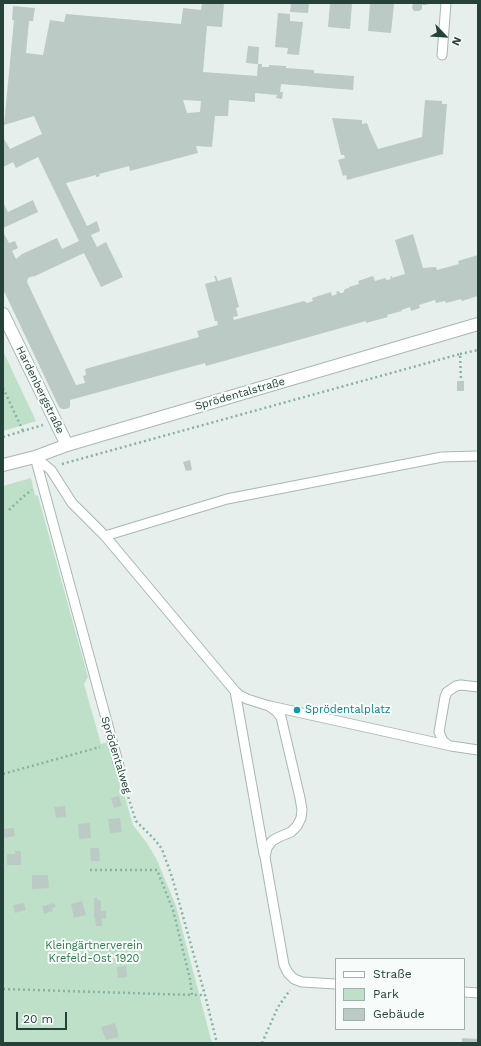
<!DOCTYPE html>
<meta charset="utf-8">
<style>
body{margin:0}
#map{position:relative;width:481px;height:1046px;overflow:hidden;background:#e6efeb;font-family:"Work Sans",sans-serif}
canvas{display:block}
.frame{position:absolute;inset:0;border:4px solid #24423a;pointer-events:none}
.legend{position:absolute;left:335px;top:958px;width:130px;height:72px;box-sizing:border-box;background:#f7fbf9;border:1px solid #a3b1ad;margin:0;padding:5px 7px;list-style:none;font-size:12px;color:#24423a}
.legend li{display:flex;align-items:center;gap:8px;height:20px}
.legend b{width:20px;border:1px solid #a3b1ad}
.north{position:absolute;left:425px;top:16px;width:40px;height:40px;-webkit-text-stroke:3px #f7fbf9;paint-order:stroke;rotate:115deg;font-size:11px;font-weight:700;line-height:16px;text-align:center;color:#24423a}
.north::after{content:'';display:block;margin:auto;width:14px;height:18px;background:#24423a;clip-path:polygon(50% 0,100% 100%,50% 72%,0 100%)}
.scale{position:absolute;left:16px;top:1012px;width:51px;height:18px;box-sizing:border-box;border:2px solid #24423a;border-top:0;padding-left:5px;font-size:12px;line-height:14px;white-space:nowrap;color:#24423a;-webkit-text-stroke:3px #f7fbf9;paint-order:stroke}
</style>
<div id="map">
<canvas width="481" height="1046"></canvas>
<div class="frame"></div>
<ul class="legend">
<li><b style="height:5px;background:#fff"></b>Straße</li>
<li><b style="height:11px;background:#bfe0c8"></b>Park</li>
<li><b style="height:11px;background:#bbcac4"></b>Gebäude</li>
</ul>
<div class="north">N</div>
<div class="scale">20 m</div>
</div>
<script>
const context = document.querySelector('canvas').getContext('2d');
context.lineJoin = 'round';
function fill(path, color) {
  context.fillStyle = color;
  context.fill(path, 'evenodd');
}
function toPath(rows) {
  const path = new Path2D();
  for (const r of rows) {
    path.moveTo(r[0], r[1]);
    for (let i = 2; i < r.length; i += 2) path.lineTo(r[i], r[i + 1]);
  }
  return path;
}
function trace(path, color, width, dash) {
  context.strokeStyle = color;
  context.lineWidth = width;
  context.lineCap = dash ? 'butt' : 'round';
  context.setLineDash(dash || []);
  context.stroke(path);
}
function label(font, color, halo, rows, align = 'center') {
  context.font = font + ' "Work Sans",sans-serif';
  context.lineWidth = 4;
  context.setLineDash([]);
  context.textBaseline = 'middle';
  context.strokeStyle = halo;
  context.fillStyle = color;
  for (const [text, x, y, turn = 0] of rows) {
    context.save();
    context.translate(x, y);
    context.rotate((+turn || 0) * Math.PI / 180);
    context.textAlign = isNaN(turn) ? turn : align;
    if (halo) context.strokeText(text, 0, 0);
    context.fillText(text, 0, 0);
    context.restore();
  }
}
const green = toPath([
 [3,351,36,421,3,431],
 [31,478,35,495,38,496,88,677,84,684,101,744,109,742,133,825,147,843,157,860,176,906,212,1043,3,1043,3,486]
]);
const building = toPath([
 [202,3,224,3,222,27,207,26,203,72,257,76,258,64,246,63,248,46,259,47,258,64,262,64,262,67,269,67,269,65,286,66,286,68,314,70,314,73,354,76,353,90,281,84,280,92,283,92,282,99,276,98,277,95,255,93,255,102,229,100,228,116,215,116,212,147,196,146,198,153,130,171,129,166,99,174,100,176,96,177,96,175,66,183,87,226,97,221,100,231,91,235,97,247,106,242,123,277,101,287,84,253,33,277,33,276,28,278,27,282,76,385,85,383,83,376,86,375,85,369,199,337,197,331,218,325,217,321,215,321,205,284,216,281,214,276,216,276,218,281,231,277,239,307,236,308,238,316,233,317,234,320,304,301,307,303,313,301,312,298,331,292,332,296,337,294,336,292,339,291,340,293,343,293,345,289,349,288,349,287,359,284,358,281,373,276,375,281,385,278,387,280,391,279,390,277,392,276,392,278,405,274,395,240,413,234,423,268,436,267,437,270,459,264,458,261,478,255,478,296,462,301,461,299,446,303,445,301,436,303,435,300,419,305,420,308,411,311,410,307,401,310,402,311,387,315,388,317,366,323,366,321,206,366,205,363,70,400,70,406,69,408,65,409,62,409,59,407,3,289,3,232,9,243,15,241,18,248,12,251,16,259,22,254,57,238,62,249,79,241,38,157,16,168,13,162,3,167,3,139,4,139,10,149,42,134,34,116,4,125,14,20,12,20,13,6,35,8,33,21,29,21,26,53,43,55,50,20,64,22,66,14,181,24,183,8,201,10],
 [183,100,201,101,200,112,187,113],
 [291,3,309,3,308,13,290,12],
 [330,3,352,3,350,29,328,27],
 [370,3,394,4,391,33,368,31],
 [413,3,428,3,427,5,422,5,422,9,419,11,414,11,412,8],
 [278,13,290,14,290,21,303,22,299,55,287,54,288,48,275,47],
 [425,100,442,101,442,104,447,104,443,154,347,180,346,175,343,176,338,160,345,158,344,155,341,155,332,118,362,120,362,124,367,123,370,131,378,149,422,137],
 [33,200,38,212,3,228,3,202,8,212],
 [457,381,464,381,464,391,457,391],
 [190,460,192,470,186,471,183,462],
 [119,796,122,806,114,808,111,798],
 [65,806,66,817,56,818,54,807],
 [120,818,122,832,110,833,108,819],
 [90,823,91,838,79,839,78,824],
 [14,828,15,836,4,838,3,829],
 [90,848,99,848,100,861,91,861],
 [15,851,21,851,21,865,7,865,7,854,15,854],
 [32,875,48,875,49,888,32,889],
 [94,898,97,898,97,900,101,901,101,911,106,911,106,919,102,918,102,926,96,926,95,918,94,918],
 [82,901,86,915,74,918,71,904],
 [24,903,26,910,15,913,13,905],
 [54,903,56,907,52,908,53,911,44,914,42,906],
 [109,941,123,942,123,951,109,951],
 [126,966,127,977,118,978,117,967],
 [115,1023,119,1037,106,1040,101,1027],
 [462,1038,478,1039,478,1043,462,1043]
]);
const path = toPath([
 [460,354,478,350],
 [3,388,23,431],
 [3,437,43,425],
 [62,464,460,354,461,381],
 [9,510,25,495,32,490],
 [3,774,100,747],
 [122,778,136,821,155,840,162,849,172,877,205,995,217,1043],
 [90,870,157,870,173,910,190,979,192,995,205,995],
 [3,989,192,995],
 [262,1043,278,1007,290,990]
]);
const service = toPath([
 [442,55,446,3],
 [35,457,51,470,72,503,105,536,235,691,239,695,247,699,269,706,276,711,281,717,300,798,302,810,301,818,297,826,291,832,279,837,272,841,267,848,265,857,284,965,288,973,294,979,302,982,336,984],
 [35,457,119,766],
 [105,536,227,499,442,457,478,456],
 [235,691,264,854],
 [270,706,451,746,478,750],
 [448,745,443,741,439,732,445,697,447,692,456,686,461,685,478,687],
 [464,992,478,993]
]);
const minor = toPath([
 [3,314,67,445],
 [3,465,35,457,67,445,478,324]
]);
const markers = [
 [297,710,4,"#0f9aa8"]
];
const streetNames = [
 ["Hardenbergstraße",40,390,64],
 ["Sprödentalstraße",240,394,-16],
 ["Sprödentalweg",116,755,73]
];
const cultureNames = [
 ["Sprödentalplatz",305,710]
];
const parkNames = [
 ["Kleingärtnerverein",94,946],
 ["Krefeld-Ost 1920",94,959]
];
fill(green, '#bfe0c8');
fill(building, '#bbcac4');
trace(service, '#a8b8b2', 11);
trace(minor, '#a8b8b2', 14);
trace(path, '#86b3a5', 2.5, [2, 3]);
trace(service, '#fff', 9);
trace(minor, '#fff', 12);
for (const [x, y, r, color] of markers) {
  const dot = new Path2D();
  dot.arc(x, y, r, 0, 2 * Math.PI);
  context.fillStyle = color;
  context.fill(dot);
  trace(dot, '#f7fbf9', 1.5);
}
label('11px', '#24423a', '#f7fbf9', streetNames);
label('11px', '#0d838f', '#f7fbf9', cultureNames, 'left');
label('11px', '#2d7a4b', '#f7fbf9', parkNames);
</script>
